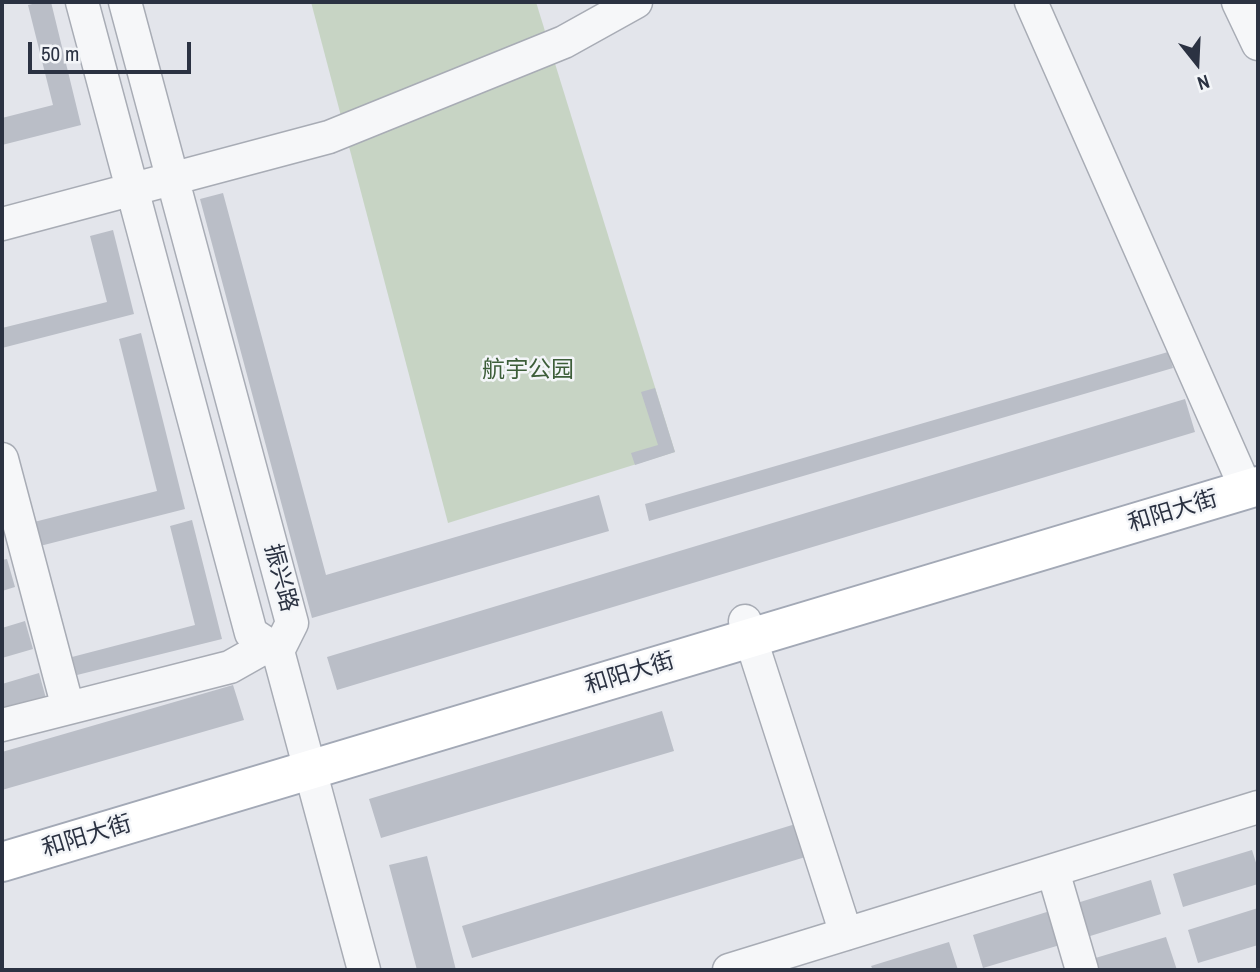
<!DOCTYPE html>
<meta charset="utf-8">
<style>
body{margin:0}
#map{position:relative;width:1260px;height:972px;overflow:hidden;background:#e3e5eb;font-family:"Archivo Narrow",sans-serif}
canvas{display:block}
.frame{position:absolute;inset:0;border:4px solid #2b3242;pointer-events:none}
.north{position:absolute;left:1162px;top:28px;width:70px;height:70px;-webkit-text-stroke:5px #f3f5f8;paint-order:stroke;rotate:162deg;font-size:19px;font-weight:700;line-height:28px;text-align:center;color:#2b3242}
.north::after{content:'';display:block;margin:auto;width:24px;height:32px;background:#2b3242;clip-path:polygon(50% 0,100% 100%,50% 72%,0 100%)}
.scale{position:absolute;left:28px;top:42px;width:163px;height:32px;box-sizing:border-box;border:4px solid #2b3242;border-top:0;padding-left:9px;font-size:21px;line-height:24px;white-space:nowrap;color:#2b3242;-webkit-text-stroke:5px #f3f5f8;paint-order:stroke}
</style>
<div id="map">
<canvas width="1260" height="972"></canvas>
<div class="frame"></div>
<div class="north">N</div>
<div class="scale">50 m</div>
</div>
<script>
const context = document.querySelector('canvas').getContext('2d');
context.lineJoin = 'round';
function fill(path, color) {
  context.fillStyle = color;
  context.fill(path, 'evenodd');
}
function toPath(rows) {
  const path = new Path2D();
  for (const r of rows) {
    path.moveTo(r[0], r[1]);
    for (let i = 2; i < r.length; i += 2) path.lineTo(r[i], r[i + 1]);
  }
  return path;
}
function trace(path, color, width, dash) {
  context.strokeStyle = color;
  context.lineWidth = width;
  context.lineCap = dash ? 'butt' : 'round';
  context.setLineDash(dash || []);
  context.stroke(path);
}
function label(font, color, halo, rows, align = 'center') {
  context.font = font + ' "Archivo Narrow","Noto Sans SC",sans-serif';
  context.lineWidth = 5;
  context.setLineDash([]);
  context.textBaseline = 'middle';
  context.strokeStyle = halo;
  context.fillStyle = color;
  for (const [text, x, y, turn = 0] of rows) {
    context.save();
    context.translate(x, y);
    context.rotate((+turn || 0) * Math.PI / 180);
    context.textAlign = isNaN(turn) ? turn : align;
    if (halo) context.strokeText(text, 0, 0);
    context.fillText(text, 0, 0);
    context.restore();
  }
}
const green = toPath([
 [311,2,536,2,675,452,448,523]
]);
const building = toPath([
 [41,2,51,2,81,125,2,145,2,118,53,105,28,5],
 [223,193,326,575,599,495,609,531,312,618,200,199],
 [113,230,134,314,2,348,2,328,107,302,90,236],
 [141,333,185,509,40,546,34,522,157,491,119,339],
 [1168,352,1173,368,649,521,645,504],
 [655,388,675,452,635,465,631,453,658,445,641,392],
 [1185,399,1195,432,337,690,327,657],
 [192,520,222,639,77,675,72,657,195,625,170,526],
 [7,559,15,587,2,591,2,560],
 [25,621,33,649,2,658,2,628],
 [39,673,47,702,2,714,2,684],
 [233,685,244,720,2,790,2,752],
 [662,711,674,751,381,838,369,799],
 [802,822,812,855,472,958,462,926],
 [1252,850,1258,869,1258,884,1183,907,1173,874],
 [427,856,456,970,417,970,389,865],
 [1151,880,1161,914,1087,937,1077,903],
 [1258,908,1258,945,1198,963,1188,930],
 [1050,911,1060,945,983,968,973,935],
 [1166,937,1177,970,1095,970,1092,959],
 [949,942,958,970,873,970,871,966]
]);
const minor = toPath([
 [82,2,251,633,278,651],
 [125,2,292,623,278,651],
 [1031,2,1239,473],
 [1238,2,1258,44],
 [2,224,329,137,564,42,636,2],
 [2,459,68,708],
 [745,621,846,934],
 [278,651,364,970],
 [2,725,230,667,269,645],
 [1053,871,1082,970],
 [729,970,1258,807]
]);
const major = toPath([
 [2,862,1258,486]
]);
const parkNames = [
 ["航宇公园",528,371]
];
const streetNames = [
 ["和阳大街",1173,512,-17],
 ["振兴路",280,578,75],
 ["和阳大街",630,674,-17],
 ["和阳大街",87,837,-17]
];
fill(green, '#c7d4c4');
fill(building, '#babec7');
trace(minor, '#a8acb5', 35);
trace(major, '#a3a9b6', 42);
trace(minor, '#f6f7f9', 32);
trace(major, '#fff', 38);
label('23px', '#3d5e39', '#f3f5f8', parkNames);
label('23px', '#2b3242', '#f3f5f8', streetNames);
</script>
